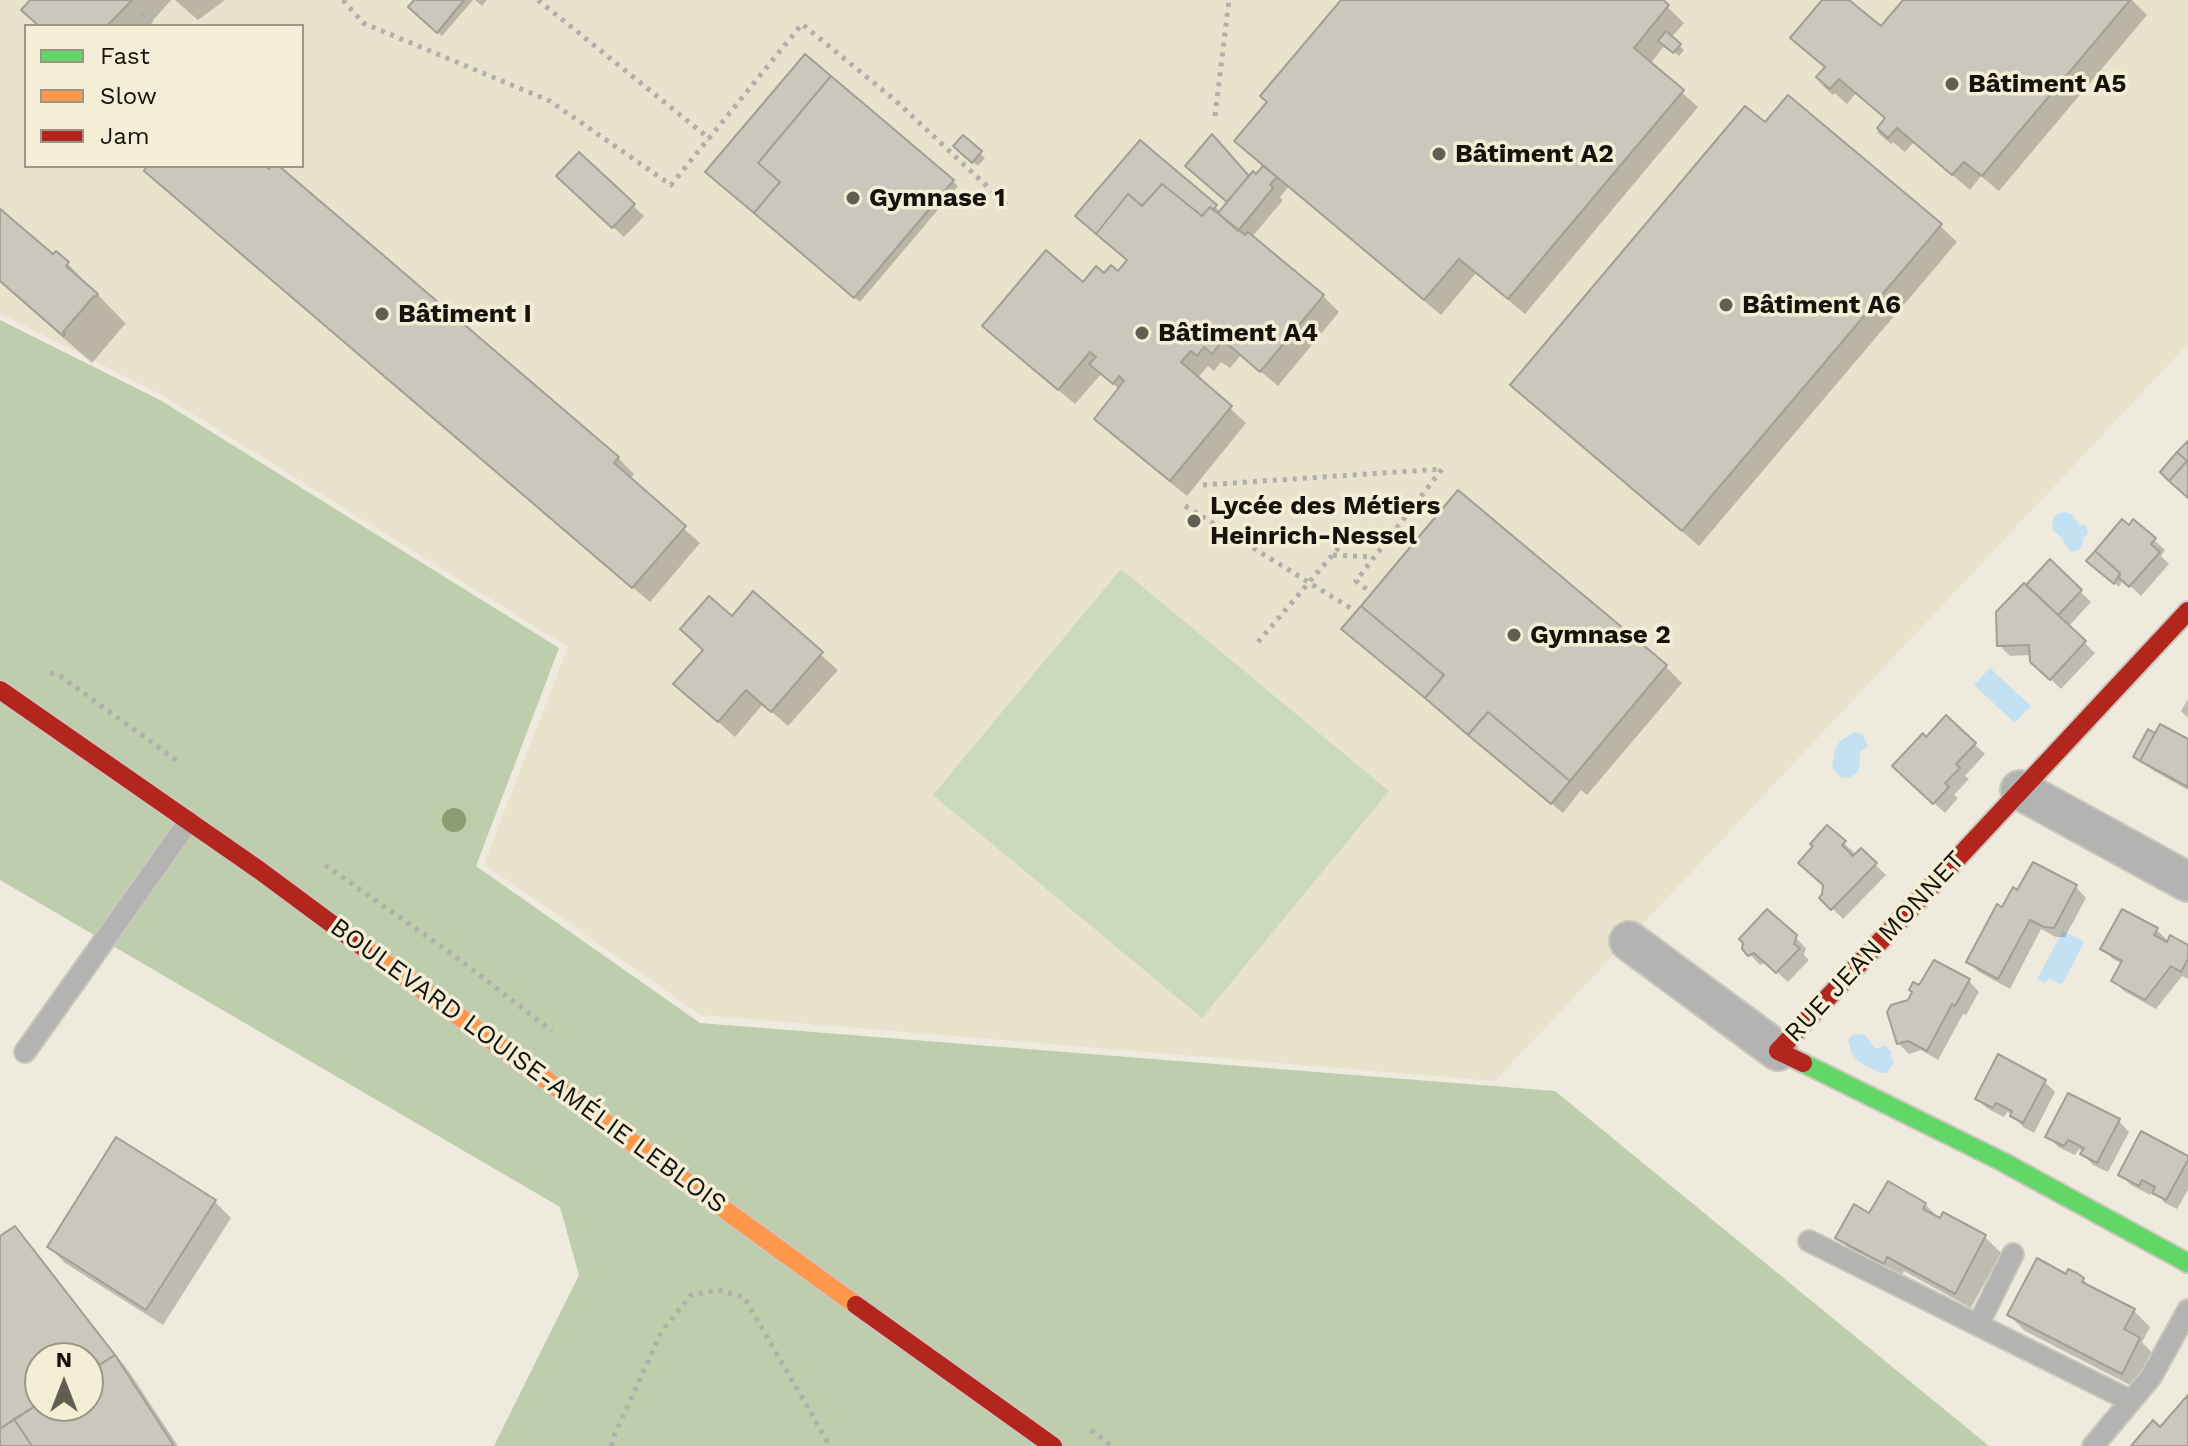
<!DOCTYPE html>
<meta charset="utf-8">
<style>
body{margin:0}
#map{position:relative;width:2188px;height:1446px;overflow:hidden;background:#eeeadd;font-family:"Work Sans",sans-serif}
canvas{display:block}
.legend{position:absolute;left:24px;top:24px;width:280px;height:144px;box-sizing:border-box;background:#f4eed7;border:2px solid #9b9685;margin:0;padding:10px 14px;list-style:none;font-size:24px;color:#15130b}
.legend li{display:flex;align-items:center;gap:16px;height:40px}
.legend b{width:40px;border:2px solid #9b9685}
.north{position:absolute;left:24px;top:1342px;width:80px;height:80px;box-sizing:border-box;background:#f4eed7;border:2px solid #9b9685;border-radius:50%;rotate:0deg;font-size:22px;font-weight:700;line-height:32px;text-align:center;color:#15130b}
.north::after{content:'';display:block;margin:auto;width:28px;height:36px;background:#615e54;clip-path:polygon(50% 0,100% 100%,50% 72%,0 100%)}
</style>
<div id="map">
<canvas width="2188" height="1446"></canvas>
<ul class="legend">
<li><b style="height:10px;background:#63d668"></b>Fast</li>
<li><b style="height:10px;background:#ff974d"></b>Slow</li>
<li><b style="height:10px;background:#b3261e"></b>Jam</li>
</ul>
<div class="north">N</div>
</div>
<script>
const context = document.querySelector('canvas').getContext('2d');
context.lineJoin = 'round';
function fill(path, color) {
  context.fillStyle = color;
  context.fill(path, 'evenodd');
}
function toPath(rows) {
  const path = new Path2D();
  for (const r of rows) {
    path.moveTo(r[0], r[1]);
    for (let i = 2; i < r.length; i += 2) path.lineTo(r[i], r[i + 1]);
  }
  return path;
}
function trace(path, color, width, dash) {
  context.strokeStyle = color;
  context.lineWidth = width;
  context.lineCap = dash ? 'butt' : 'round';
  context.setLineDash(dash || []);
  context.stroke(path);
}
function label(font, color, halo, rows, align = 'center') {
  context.font = font + ' "Work Sans",sans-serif';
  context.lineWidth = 7;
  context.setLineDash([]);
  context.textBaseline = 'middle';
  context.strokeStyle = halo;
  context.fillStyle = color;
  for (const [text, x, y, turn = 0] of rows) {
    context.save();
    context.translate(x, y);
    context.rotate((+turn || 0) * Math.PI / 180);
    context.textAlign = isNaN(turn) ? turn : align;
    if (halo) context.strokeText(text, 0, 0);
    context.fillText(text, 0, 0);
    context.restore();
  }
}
const built = toPath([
 [0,0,2188,0,2188,344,1495,1081,701,1015,484,864,568,647,164,396,0,313],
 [26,26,302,26,302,166,26,166]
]);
const green = toPath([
 [1121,569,1389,791,1202,1018,933,795]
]);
const forest = toPath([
 [0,320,160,400,559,648,476,866,700,1023,1555,1091,1989,1446,494,1446,579,1275,560,1207,0,880]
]);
const water = toPath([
 [2059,513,2065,512,2072,515,2080,525,2085,525,2087,529,2088,534,2083,538,2083,544,2079,550,2070,552,2061,537,2052,529,2053,518],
 [1990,668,2031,706,2015,723,1974,685],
 [1855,732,1863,735,1868,746,1860,752,1859,769,1857,773,1849,778,1840,777,1832,767,1835,749,1840,741],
 [2063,931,2084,942,2062,985,2049,978,2045,983,2037,979],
 [1861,1034,1866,1036,1874,1047,1878,1049,1884,1045,1891,1051,1890,1056,1893,1060,1893,1064,1886,1073,1880,1073,1859,1062,1852,1054,1848,1040,1852,1035]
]);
const shadow = toPath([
 [32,0,171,0,148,26,39,26,23,10],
 [175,0,225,0,198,20],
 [417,0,473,0,442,36,410,7],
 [475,0,487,0,482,6],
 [1343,0,1660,0,1684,23,1671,38,1684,50,1679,56,1665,45,1650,64,1698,107,1525,314,1476,273,1441,315,1288,187,1280,197,1283,200,1252,237,1323,296,1339,312,1278,386,1241,355,1230,368,1221,362,1214,371,1208,366,1197,378,1246,423,1187,496,1112,435,1096,419,1120,390,1102,373,1075,404,1001,342,985,326,1104,276,1118,273,1128,262,1109,245,1215,207,1221,212,1229,203,1198,176,1250,178,1257,177,1265,168,1236,141,1269,103],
 [1825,0,1846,0,1881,29,1906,0,2132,0,2147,15,1999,191,1981,176,1970,190,1914,142,1905,152,1893,142,1891,144,1877,132,1887,119,1856,93,1847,104,1835,93,1833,95,1816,80,1823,85,1825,83,1826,68,1793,38],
 [806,57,958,186,860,302,724,188,708,172],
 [1765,125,1940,226,1957,242,1699,546,1528,401,1512,385],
 [956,146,980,153,985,158,978,166],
 [579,155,644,216,624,237,569,186],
 [150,166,263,166,269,172,276,166,618,458,634,474,629,480,700,543,650,602,162,186],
 [0,207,54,257,56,254,68,264,127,325,125,324,92,363,0,282],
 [1458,493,1666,667,1682,683,1587,795,1581,790,1563,813,1355,639],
 [2134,522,2165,550,2161,556,2169,564,2141,596,2123,579,2119,587,2094,566],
 [2050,562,2091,602,2068,627,2095,653,2061,689,2043,672,2031,655,2010,656,1999,645],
 [753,594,838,670,788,726,763,704,735,737,676,684],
 [2188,699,2188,718,2181,711],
 [1946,717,1985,754,1965,776,1969,779,1954,795,1958,798,1945,813,1905,776,1926,739],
 [2148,732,2156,736,2188,741,2188,790,2154,771,2135,756],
 [1827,828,1857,855,1861,851,1886,875,1843,919,1822,898,1824,895],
 [2076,887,2086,898,2065,937,2056,937,2041,929,2010,989,1979,972,1968,961,2003,909,2018,892],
 [2157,930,2169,942,2188,948,2188,979,2182,976,2156,1009,2124,991,2113,981,2122,964,2113,959,2102,949],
 [1795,937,1806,948,1804,955,1809,960,1788,982,1766,962,1760,965,1744,948],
 [1969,981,1979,992,1966,1015,1963,1014,1938,1060,1921,1050,1909,1054,1898,1043,1909,1001,1920,988],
 [2045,1082,2055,1092,2034,1133,2023,1127,2013,1115,2007,1112,2004,1117,1988,1109,1977,1099],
 [2119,1121,2129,1132,2108,1172,2093,1165,2083,1154,2084,1152,2079,1149,2075,1155,2058,1147,2048,1136],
 [2188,1158,2188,1190,2177,1209,2165,1203,2152,1190,2150,1195,2131,1185,2120,1174],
 [215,1202,231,1218,163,1325,65,1263,49,1247],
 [1925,1204,1941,1220,1985,1237,2001,1253,1971,1308,1904,1271,1900,1279,1854,1254,1838,1237,1870,1215],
 [15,1229,31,1245,130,1373,178,1446,0,1446,0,1239],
 [40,1358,88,1358,88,1406,40,1406],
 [2067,1277,2083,1279,2093,1290,2134,1311,2150,1327,2142,1342,2155,1356,2138,1389,2025,1331,2009,1315]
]);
const building = toPath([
 [30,0,132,0,107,26,39,26,21,10,30,0],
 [414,0,464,0,437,33,408,7,414,0],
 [1341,0,1663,0,1669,5,1634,48,1684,90,1508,299,1459,259,1424,300,1234,141,1267,102,1260,96,1341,0],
 [1822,0,1849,0,1881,26,1903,0,2130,0,1982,176,1964,162,1952,175,1897,128,1888,138,1877,128,1885,118,1839,79,1830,89,1816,77,1825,67,1790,38,1822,0],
 [1666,31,1681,44,1673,53,1658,41,1666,31],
 [805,54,831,76,758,163,780,182,754,213,705,172,805,54],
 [831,76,954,180,854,298,754,213,780,182,758,163,831,76],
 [1788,95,1942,224,1682,531,1510,385,1745,106,1765,122,1788,95],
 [1212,134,1249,176,1227,202,1185,166,1212,134],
 [963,135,982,151,972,163,953,146,963,135],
 [1140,140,1217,205,1213,210,1210,207,1202,216,1162,184,1142,206,1128,194,1096,234,1075,216,1140,140],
 [579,152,635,204,612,228,556,176,579,152],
 [147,166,266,166,269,169,271,166,279,166,619,457,614,463,686,526,632,588,144,171,147,166],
 [1263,166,1277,177,1270,185,1273,188,1238,231,1218,213,1253,171,1256,174,1263,166],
 [1162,184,1202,216,1210,207,1245,235,1248,232,1324,295,1260,372,1223,340,1212,354,1204,347,1197,356,1191,351,1181,362,1232,406,1170,481,1094,419,1124,381,1119,376,1113,384,1089,364,1096,357,1090,352,1058,390,982,326,1046,250,1083,282,1096,266,1104,273,1111,265,1118,271,1127,260,1096,234,1128,194,1142,206,1162,184],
 [0,209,53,254,56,251,69,262,66,266,98,294,96,297,94,296,63,332,65,334,63,336,0,281,0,209],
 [2188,441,2188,498,2169,481,2187,461,2177,452,2188,441],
 [2177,452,2187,461,2169,481,2160,472,2177,452],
 [1458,490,1667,665,1570,781,1488,712,1468,735,1425,698,1444,675,1361,606,1458,490],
 [2122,519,2129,525,2133,519,2156,538,2151,544,2160,552,2129,587,2119,578,2120,573,2095,551,2122,519],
 [2095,551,2120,573,2114,584,2086,561,2095,551],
 [2050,559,2082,590,2058,615,2026,585,2050,559],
 [2024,583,2086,641,2050,680,2030,662,2029,645,1997,646,1996,612,2024,583],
 [753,591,823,652,771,712,746,690,718,722,673,684,703,650,680,629,709,596,732,616,753,591],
 [1361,606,1444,675,1425,698,1341,629,1361,606],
 [1488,712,1570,781,1551,804,1468,735,1488,712],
 [1946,715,1976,743,1956,764,1960,768,1945,783,1949,787,1933,804,1892,766,1923,733,1926,737,1946,715],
 [2160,724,2188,739,2188,787,2140,761,2160,724],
 [2148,729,2155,733,2140,761,2133,757,2148,729],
 [1827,825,1846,841,1842,845,1853,856,1861,848,1877,863,1831,910,1819,898,1822,894,1823,885,1798,863,1813,846,1810,844,1827,825],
 [2033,862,2077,885,2054,928,2044,927,2030,920,1998,979,1966,962,1997,904,2002,907,2013,887,2017,890,2033,862],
 [1767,909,1797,935,1794,944,1800,948,1776,973,1754,953,1748,956,1742,949,1743,943,1739,939,1767,909],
 [2122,909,2158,928,2154,935,2167,942,2170,935,2188,945,2188,959,2181,972,2171,966,2145,1000,2111,981,2122,961,2100,949,2122,909],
 [1934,960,1970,979,1955,1006,1952,1004,1927,1051,1908,1041,1897,1044,1887,1012,1891,1005,1908,1000,1912,992,1909,990,1913,982,1919,985,1934,960],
 [1998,1054,2046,1080,2023,1123,2010,1116,2012,1111,1996,1103,1993,1108,1975,1099,1998,1054],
 [2068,1093,2120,1119,2097,1163,2080,1154,2084,1148,2068,1140,2064,1146,2045,1137,2068,1093],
 [2141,1131,2188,1156,2188,1160,2166,1200,2152,1193,2155,1187,2142,1180,2139,1186,2118,1175,2141,1131],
 [116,1137,216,1200,146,1310,47,1247,116,1137],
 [1888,1181,1926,1203,1923,1209,1940,1218,1943,1212,1986,1235,1955,1294,1887,1257,1884,1264,1835,1238,1854,1204,1869,1213,1888,1181],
 [15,1226,115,1355,88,1372,88,1358,40,1358,40,1403,0,1429,0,1236,15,1226],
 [2037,1258,2066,1274,2068,1269,2077,1273,2084,1278,2082,1282,2135,1309,2124,1329,2140,1338,2122,1374,2007,1315,2037,1258],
 [115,1355,174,1446,32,1446,14,1419,40,1403,40,1406,88,1406,88,1372,115,1355],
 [2188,1395,2188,1446,2131,1446,2153,1420,2160,1427,2188,1395],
 [14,1419,32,1446,0,1446,0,1429,14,1419]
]);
const path = toPath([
 [343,0,363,23,550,101,671,185,802,24,896,101,1007,205],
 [538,0,710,139],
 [141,14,155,26],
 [1215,116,1229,0],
 [1203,485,1442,469,1356,581,1369,591],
 [1185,506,1352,609],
 [1333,555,1373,557],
 [1258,642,1341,545],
 [50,673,60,676,179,762],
 [325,865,452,954,552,1031],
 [1091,1430,1112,1446],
 [611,1446,614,1436,662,1331,691,1295,719,1290,744,1297,830,1446]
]);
const lane = toPath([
 [25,1052,189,821],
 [1809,1241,2131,1401],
 [1978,1325,2013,1254],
 [2093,1446,2151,1377,2188,1310]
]);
const street = toPath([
 [2020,790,2188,882],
 [1629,941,1778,1051]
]);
const fast = toPath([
 [1803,1063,2003,1162,2188,1263]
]);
const slow = toPath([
 [363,947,856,1305]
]);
const jam = toPath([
 [0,690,259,870,363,947],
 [1803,1063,1778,1051,2188,611],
 [856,1305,1053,1446]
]);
const trees = [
 [454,820]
];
const markers = [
 [1952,84,8,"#615e54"],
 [1439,154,8,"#615e54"],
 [853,198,8,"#615e54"],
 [1726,305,8,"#615e54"],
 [382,314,8,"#615e54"],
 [1142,333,8,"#615e54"],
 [1194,521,8,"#615e54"],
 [1514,635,8,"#615e54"]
];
const poiNames = [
 ["Bâtiment A5",1968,84],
 ["Bâtiment A2",1455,154],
 ["Gymnase 1",869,198],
 ["Bâtiment A6",1742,305],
 ["Bâtiment I",398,314],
 ["Bâtiment A4",1158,333],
 ["Lycée des Métiers",1210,506],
 ["Heinrich-Nessel",1210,536],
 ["Gymnase 2",1530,635]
];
const streetNames = [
 ["RUE JEAN MONNET",1875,947,-47],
 ["BOULEVARD LOUISE-AMÉLIE LEBLOIS",528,1066,36]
];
fill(built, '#e9e3cd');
fill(green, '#ccdabc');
fill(forest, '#becdac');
fill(water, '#c3e1f2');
fill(shadow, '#0003');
fill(building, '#cac7bd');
trace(building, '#a29f95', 2);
trace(lane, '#cac7bd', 24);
trace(street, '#cac7bd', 42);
trace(fast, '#cac7bd', 22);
trace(slow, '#cac7bd', 22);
trace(jam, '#cac7bd', 22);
trace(path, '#b0afaa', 5, [4, 6]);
trace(lane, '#b3b4b1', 20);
trace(street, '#b3b4b1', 38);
trace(fast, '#63d668', 18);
trace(slow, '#ff974d', 18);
trace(jam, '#b3261e', 18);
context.fillStyle = '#8a9e72';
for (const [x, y] of trees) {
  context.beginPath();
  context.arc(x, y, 12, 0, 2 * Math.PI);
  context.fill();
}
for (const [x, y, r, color] of markers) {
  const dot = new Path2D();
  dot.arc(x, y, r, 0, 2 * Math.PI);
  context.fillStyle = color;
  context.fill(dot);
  trace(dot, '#f4eed7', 3);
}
label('bold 26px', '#15130b', '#f4eed7', poiNames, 'left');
label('26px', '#15130b', '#f4eed7', streetNames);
</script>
